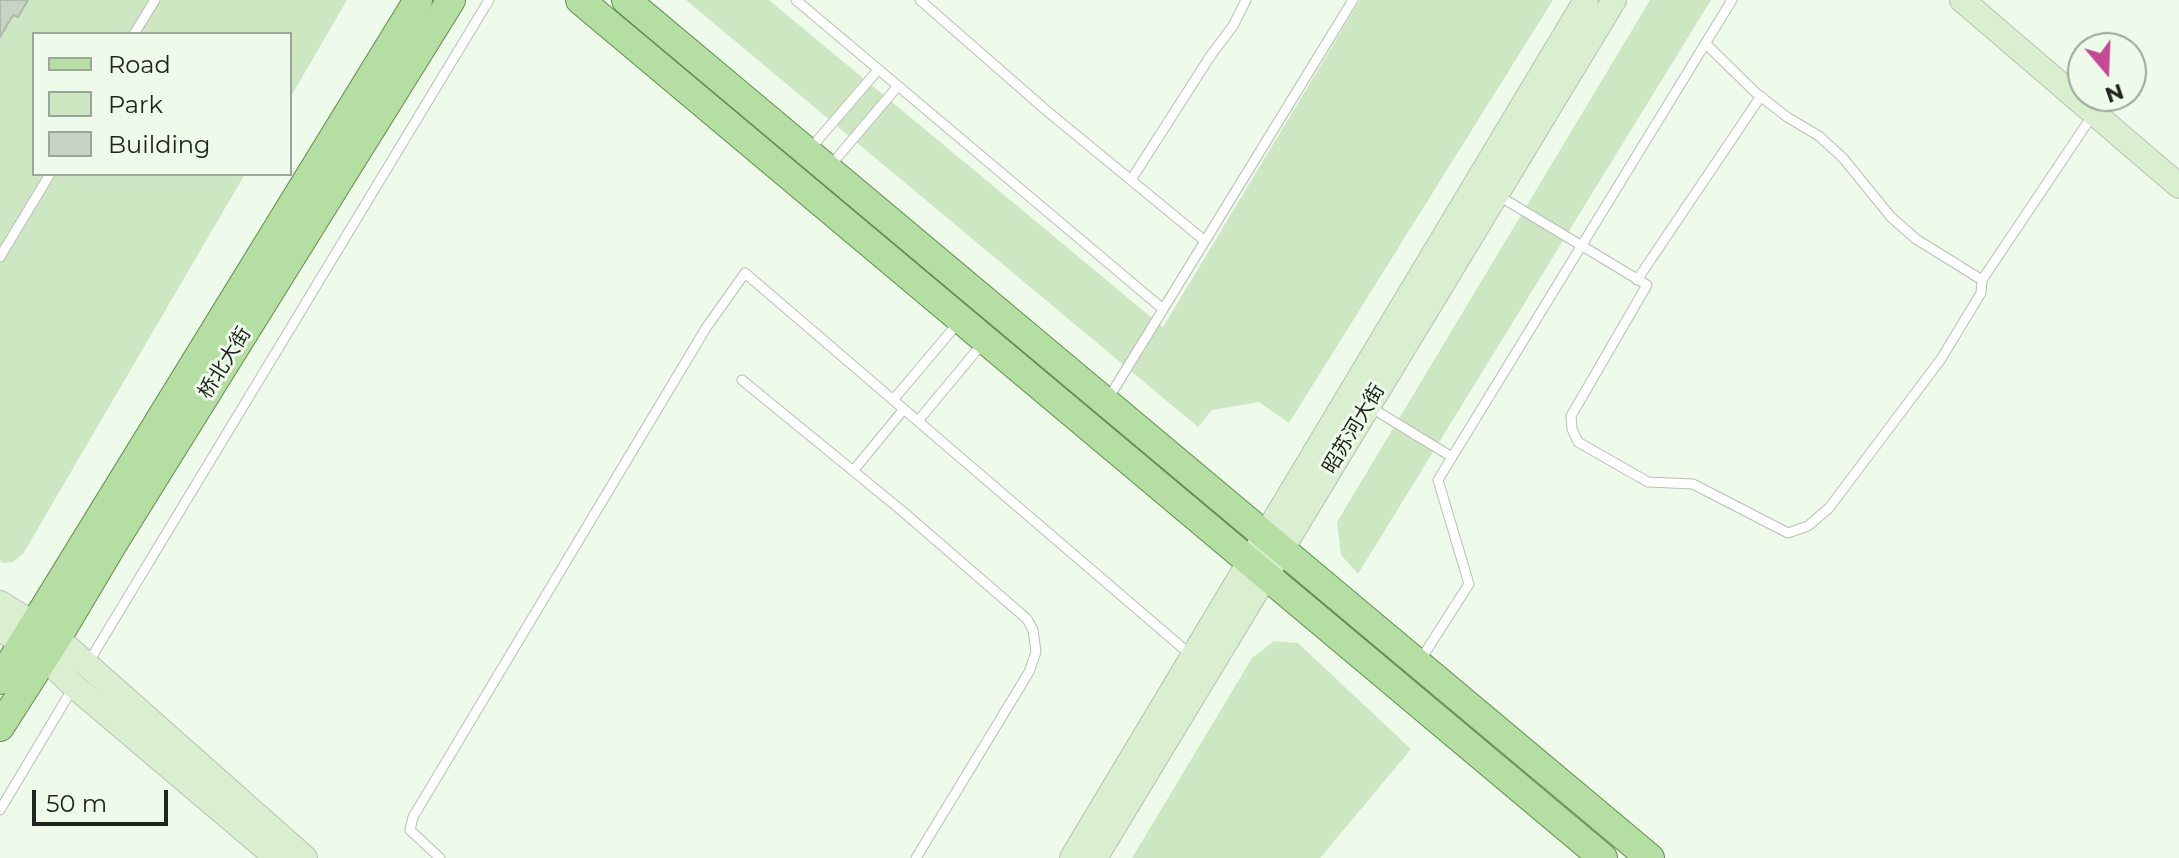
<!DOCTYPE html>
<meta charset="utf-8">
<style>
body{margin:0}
#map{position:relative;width:2179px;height:858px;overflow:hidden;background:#eefaea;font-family:Montserrat,sans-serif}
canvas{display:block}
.legend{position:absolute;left:32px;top:32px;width:260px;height:144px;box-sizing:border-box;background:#eefaea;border:2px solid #9ca599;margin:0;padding:10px 14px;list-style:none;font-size:24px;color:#21251f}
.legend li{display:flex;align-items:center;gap:16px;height:40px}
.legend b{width:40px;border:2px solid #9ca599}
.north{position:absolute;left:2067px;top:32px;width:80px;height:80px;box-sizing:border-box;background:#eefaea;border:2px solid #9ca599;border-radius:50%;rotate:161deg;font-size:22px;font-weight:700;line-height:32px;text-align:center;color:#21251f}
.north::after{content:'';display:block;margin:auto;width:28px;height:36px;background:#c74894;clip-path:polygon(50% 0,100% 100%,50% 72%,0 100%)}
.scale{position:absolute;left:32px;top:790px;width:136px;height:36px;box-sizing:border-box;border:4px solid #21251f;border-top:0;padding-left:10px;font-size:24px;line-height:28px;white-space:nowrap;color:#21251f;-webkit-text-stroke:6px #eefaea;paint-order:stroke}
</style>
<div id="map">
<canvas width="2179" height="858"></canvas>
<ul class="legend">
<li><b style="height:10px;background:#b4dea2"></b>Road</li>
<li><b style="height:22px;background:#cde7c3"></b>Park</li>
<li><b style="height:22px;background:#c7d3c3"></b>Building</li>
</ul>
<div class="north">N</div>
<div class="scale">50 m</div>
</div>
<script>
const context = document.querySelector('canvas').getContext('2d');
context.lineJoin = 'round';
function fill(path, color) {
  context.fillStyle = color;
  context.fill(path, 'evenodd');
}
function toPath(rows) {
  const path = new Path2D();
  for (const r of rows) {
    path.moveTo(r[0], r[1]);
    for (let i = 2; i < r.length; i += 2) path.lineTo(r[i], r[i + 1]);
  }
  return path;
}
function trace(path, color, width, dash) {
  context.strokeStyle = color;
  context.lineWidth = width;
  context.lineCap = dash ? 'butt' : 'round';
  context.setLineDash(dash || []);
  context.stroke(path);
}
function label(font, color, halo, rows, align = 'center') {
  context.font = font + ' Montserrat,"Noto Sans SC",sans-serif';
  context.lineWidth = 6;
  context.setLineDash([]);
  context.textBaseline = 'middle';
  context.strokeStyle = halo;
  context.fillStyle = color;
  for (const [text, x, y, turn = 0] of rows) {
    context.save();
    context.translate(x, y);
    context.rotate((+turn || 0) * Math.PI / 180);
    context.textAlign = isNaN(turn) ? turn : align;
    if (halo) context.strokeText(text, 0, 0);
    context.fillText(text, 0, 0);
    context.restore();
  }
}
const green = toPath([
 [0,0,347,0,290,98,290,34,34,34,34,174,245,174,23,554,13,562,3,563,0,561],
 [686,0,769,0,1163,327,1360,0,1553,0,1289,423,1259,402,1212,410,1198,427],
 [1650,0,1711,0,1358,574,1341,555,1337,522],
 [1274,641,1298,643,1411,749,1320,858,1132,858,1252,658]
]);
const building = toPath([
 [0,0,28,0,18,17,13,15,0,37,0,0]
]);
const lane = toPath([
 [796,0,1163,309],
 [920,0,1047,111,1205,241],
 [134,34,155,0],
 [810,149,878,70],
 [830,166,898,86],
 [1131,180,1211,55,1233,26,1246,0],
 [1499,196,1647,285,1571,416,1572,429,1578,442,1648,482,1693,484,1788,533,1808,526,1829,508,1941,359,1981,293,1982,280,1916,239,1891,217,1843,158,1819,136,1787,117,1755,92,1706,44],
 [0,257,50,174],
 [1637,280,1761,96],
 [1982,280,2092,116],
 [742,380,901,510,1027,619,1033,630,1036,652,1029,672,916,858],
 [1108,399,1353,0],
 [893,400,958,323],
 [1370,407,1452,457],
 [918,421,982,344],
 [853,471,904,409],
 [1421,659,1469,584,1438,480,1732,0],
 [88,663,489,0],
 [0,810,74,686],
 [440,858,410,830,413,817,706,328,745,273,1192,656]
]);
const secondary = toPath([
 [1962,0,2179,186],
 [0,603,57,638,305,858],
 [0,629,45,658,74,686,277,858],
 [1072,858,1586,0],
 [1095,858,1614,0]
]);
const primary = toPath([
 [580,0,1603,858],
 [626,0,1650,858],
 [0,680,418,0],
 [0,727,57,638,114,542,451,0]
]);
const streetNames = [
 ["桥北大街",225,363,-58],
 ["昭苏河大街",1354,429,-59]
];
fill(green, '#cde7c3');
fill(building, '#c7d3c3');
trace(building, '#aeb9a9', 2);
trace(lane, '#b6c1b2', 11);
trace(secondary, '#b6c1b2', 26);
trace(primary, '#608f4c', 30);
trace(lane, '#fff', 9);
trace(secondary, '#daeed0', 24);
trace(primary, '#b4dea2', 28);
label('20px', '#21251f', '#eefaea', streetNames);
</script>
